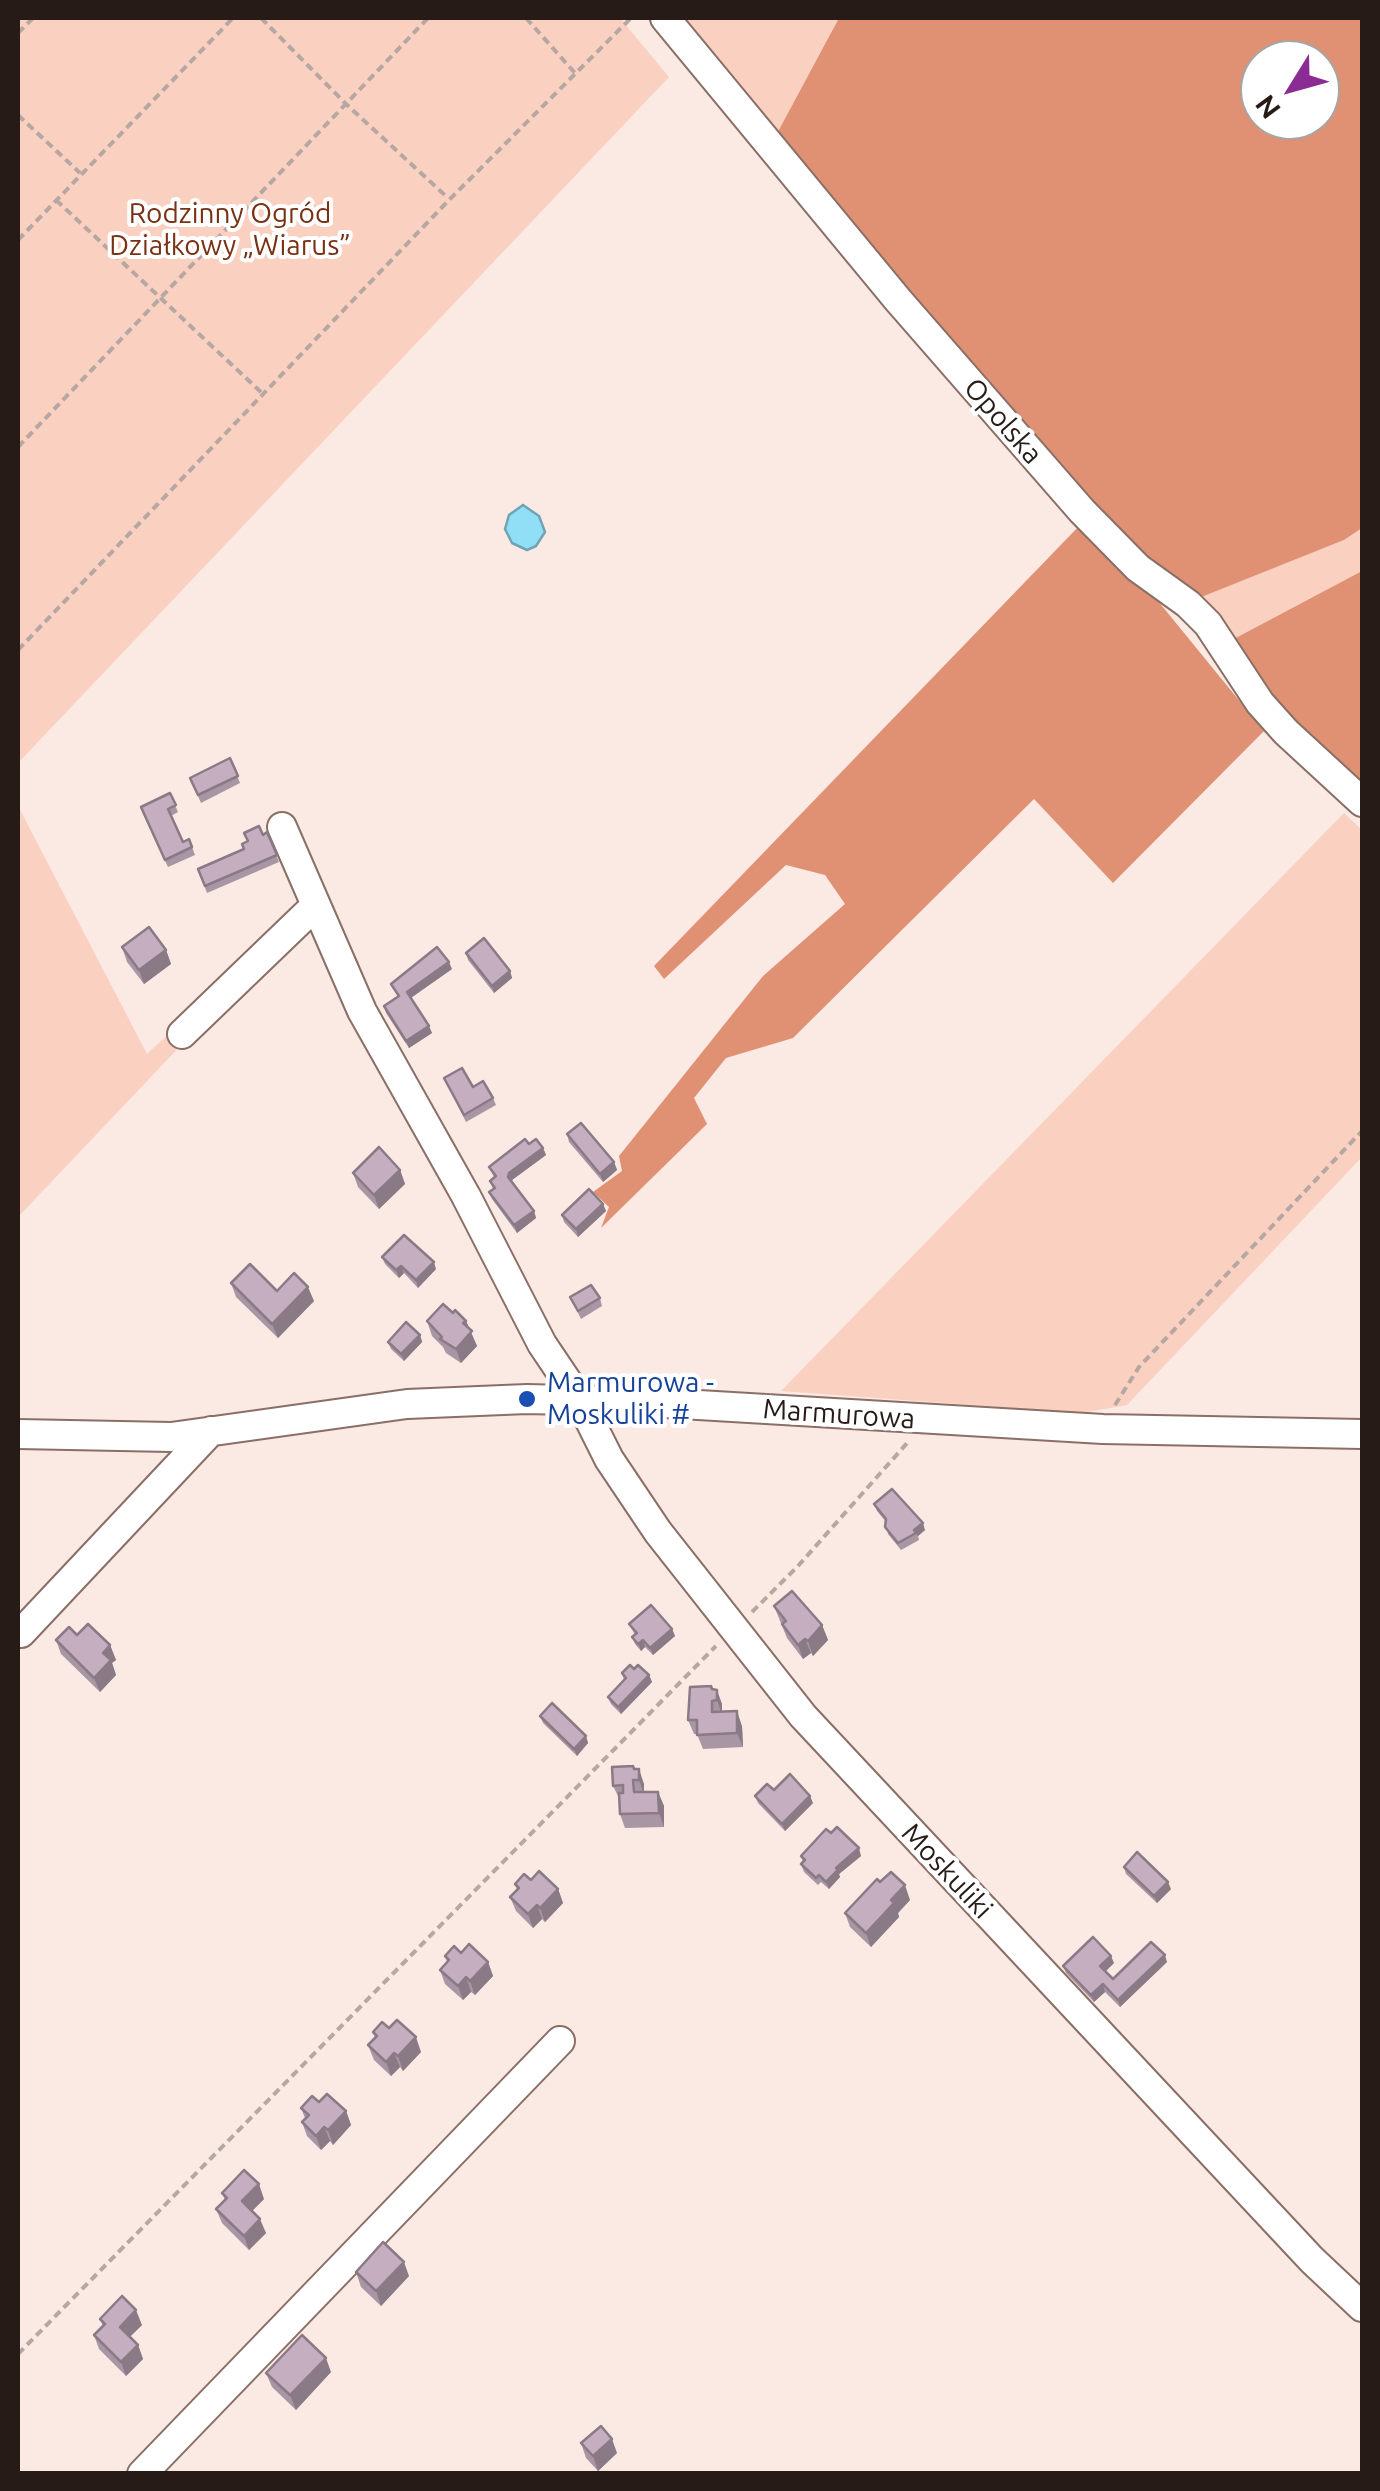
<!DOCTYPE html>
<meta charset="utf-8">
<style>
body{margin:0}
#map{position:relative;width:1380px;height:2491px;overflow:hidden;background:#fbe9e3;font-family:Ubuntu,sans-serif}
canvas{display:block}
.frame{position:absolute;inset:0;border:20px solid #261b17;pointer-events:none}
.north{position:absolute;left:1240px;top:40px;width:100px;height:100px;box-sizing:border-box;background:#fff;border:2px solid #a8a4a2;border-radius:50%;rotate:233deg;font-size:28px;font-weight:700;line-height:40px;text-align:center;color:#261b17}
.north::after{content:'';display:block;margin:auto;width:35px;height:45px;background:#8b2b94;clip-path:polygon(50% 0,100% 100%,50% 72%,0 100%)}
</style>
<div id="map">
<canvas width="1380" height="2491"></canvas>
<div class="frame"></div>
<div class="north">N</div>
</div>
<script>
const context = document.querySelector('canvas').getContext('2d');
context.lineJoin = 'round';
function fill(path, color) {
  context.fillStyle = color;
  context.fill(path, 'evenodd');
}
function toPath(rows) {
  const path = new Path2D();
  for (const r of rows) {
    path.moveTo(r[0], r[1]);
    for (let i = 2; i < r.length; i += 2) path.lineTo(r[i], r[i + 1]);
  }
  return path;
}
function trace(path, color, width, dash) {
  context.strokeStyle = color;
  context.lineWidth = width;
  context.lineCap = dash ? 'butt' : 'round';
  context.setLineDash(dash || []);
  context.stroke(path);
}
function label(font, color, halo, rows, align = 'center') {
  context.font = font + ' Ubuntu,sans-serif';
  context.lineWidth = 8;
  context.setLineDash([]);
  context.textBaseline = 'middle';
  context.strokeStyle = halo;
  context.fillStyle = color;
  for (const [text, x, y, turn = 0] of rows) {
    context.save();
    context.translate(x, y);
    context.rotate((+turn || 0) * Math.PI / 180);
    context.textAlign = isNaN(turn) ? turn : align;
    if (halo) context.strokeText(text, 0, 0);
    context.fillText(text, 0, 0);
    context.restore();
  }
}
const green = toPath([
 [18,18,620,18,669,77,18,763],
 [674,18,839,18,774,139],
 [1362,528,1362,571,1230,641,1194,600,1344,540],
 [18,806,147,1054,175,1028,186,1040,18,1217],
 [1344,813,1362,830,1362,1157,1127,1405,1081,1413,781,1391]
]);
const forest = toPath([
 [839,18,1362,18,1362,528,1344,540,1194,600,1136,553,774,139],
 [1260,60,1320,60,1320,120,1260,120],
 [1081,524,1158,601,1264,731,1113,883,1034,799,793,1038,726,1058,694,1098,707,1124,601,1228,609,1207,593,1192,622,1171,619,1156,763,976,845,904,825,875,786,865,664,979,654,966],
 [1362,571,1362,788,1294,727,1230,641]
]);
const water = toPath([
 [523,505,539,516,545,532,536,546,527,550,512,543,505,529,509,515,523,505]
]);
const path = toPath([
 [261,18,346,104,448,198],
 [526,18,575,73],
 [18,33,33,18],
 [18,115,80,173],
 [56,200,263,394],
 [18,240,233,18],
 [18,447,428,18],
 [18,650,449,200,631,18],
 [1115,1405,1139,1367,1362,1131],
 [752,1612,798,1566,908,1442],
 [18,2354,716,1646]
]);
const minor = toPath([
 [665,18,898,300,1082,511,1138,568,1188,604,1208,624,1260,703,1286,732,1362,802],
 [282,827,362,1011,466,1196,542,1344,579,1399,609,1459,658,1532,803,1716,1312,2260,1362,2307],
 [182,1034,315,906],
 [18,1434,171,1437,407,1404,527,1399,648,1402,1103,1429,1362,1434],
 [21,1633,211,1431],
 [142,2474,560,2041]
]);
const wall = toPath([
 [230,758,240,783,201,803,193,785],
 [170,793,178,812,171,816,183,842,189,839,195,855,168,867,143,814],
 [267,832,279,862,207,893,198,869,244,849,247,841],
 [122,947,166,950,171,964,144,984,127,962],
 [466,953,510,971,512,978,494,993,468,960],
 [452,969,411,998,432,1033,409,1048,386,1013,384,1006,398,997,391,984],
 [444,1078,473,1087,493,1098,496,1105,466,1122],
 [567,1134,614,1162,617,1170,603,1182,569,1142],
 [529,1144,543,1148,546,1155,512,1180,534,1211,536,1218,517,1233,492,1199,489,1192,493,1189,490,1181,494,1177,489,1167],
 [400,1170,405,1184,379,1209,358,1187,353,1173],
 [603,1204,606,1211,578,1237,564,1222,562,1215],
 [382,1257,436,1269,418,1288,404,1273,399,1278,385,1264],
 [231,1283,277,1291,314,1301,278,1338,236,1297],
 [570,1297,600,1298,602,1306,581,1319],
 [453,1313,466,1321,477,1346,461,1363,446,1353,443,1347,432,1336,427,1321],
 [420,1335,422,1342,404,1361,391,1349,388,1342],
 [650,1411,653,1418,652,1425,640,1424,638,1416],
 [874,1504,925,1530,918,1536,919,1540,901,1550,888,1534,886,1522,877,1511],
 [774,1606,822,1625,828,1640,813,1656,811,1653,803,1659,787,1638],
 [629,1624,672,1629,675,1636,653,1655,645,1647,641,1651,635,1644,632,1637,635,1635],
 [77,1635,110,1645,116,1660,112,1663,116,1675,100,1692,61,1654,56,1640],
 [634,1669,649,1675,652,1682,621,1714,611,1704,608,1697,624,1680,622,1673],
 [713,1689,722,1704,722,1712,742,1726,743,1747,703,1749,697,1734,694,1734,688,1720],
 [540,1716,586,1736,588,1743,577,1756,543,1723],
 [633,1766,644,1784,644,1792,658,1792,664,1806,664,1827,625,1828,620,1814,620,1800,613,1786],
 [774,1790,813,1803,785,1831,758,1803,755,1796],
 [801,1856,861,1856,839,1874,840,1877,829,1889,821,1882,818,1885,804,1872,801,1864,803,1862],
 [1124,1867,1171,1889,1157,1903,1126,1874],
 [880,1882,910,1900,898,1913,899,1917,871,1947,850,1927,845,1913],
 [515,1884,558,1889,563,1903,545,1922,542,1919,533,1928,516,1911,510,1897,517,1890],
 [461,1953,488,1962,493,1976,475,1995,471,1992,463,2000,445,1984,440,1970,447,1962,445,1956],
 [1167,1962,1120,2007,1105,1992,1094,2002,1066,1973,1063,1966,1114,1963,1105,1971,1113,1979],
 [389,2028,421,2052,403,2071,400,2067,391,2076,374,2060,368,2045,375,2038,373,2032],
 [319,2102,346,2111,351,2125,333,2145,330,2141,321,2150,307,2136,302,2122,305,2118,301,2108],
 [222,2193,264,2199,252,2211,266,2233,249,2250,222,2223,216,2209,225,2200],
 [356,2272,409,2276,381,2306,361,2287],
 [100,2319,142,2325,130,2337,138,2345,143,2359,126,2376,99,2349,94,2335,103,2326],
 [331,2372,296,2410,272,2387,266,2373],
 [581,2443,617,2453,598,2471,586,2458]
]);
const shadedWall = toPath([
 [166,950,171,964,144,984,139,970],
 [449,962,452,969,409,999,407,992],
 [510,971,512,978,494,993,492,986],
 [429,1026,432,1033,409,1048,406,1041],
 [543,1148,546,1155,512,1180,511,1184,508,1177,509,1173],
 [614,1162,617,1170,603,1182,600,1174],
 [400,1170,405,1184,379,1209,374,1195],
 [603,1204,606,1211,578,1237,576,1229],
 [534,1211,536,1218,517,1233,514,1225],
 [434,1262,436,1269,418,1288,416,1280],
 [401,1266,404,1273,399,1278,396,1270],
 [308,1287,314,1301,278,1338,272,1324],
 [466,1321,477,1346,461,1363,456,1349,463,1323],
 [420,1335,422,1342,404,1361,401,1354],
 [923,1523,925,1530,918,1536,914,1530],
 [822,1625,828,1640,813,1656,808,1641],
 [672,1629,675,1636,653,1655,650,1648],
 [805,1639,811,1653,803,1659,798,1645],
 [643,1640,645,1647,641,1651,638,1644],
 [110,1645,116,1660,112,1663,116,1675,100,1692,94,1678,103,1653],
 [649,1675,652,1682,621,1714,618,1707],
 [717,1690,722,1704,722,1715,717,1700],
 [737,1711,742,1726,743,1747,737,1733],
 [586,1736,588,1743,577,1756,574,1749],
 [639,1769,644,1784,644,1794,639,1780],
 [658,1792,664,1806,664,1827,659,1813],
 [810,1796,813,1803,785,1831,782,1824],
 [859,1848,861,1856,839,1874,840,1877,829,1889,826,1882,836,1868],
 [1168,1882,1171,1889,1157,1903,1154,1896],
 [905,1885,910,1900,898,1913,899,1917,871,1947,866,1933,891,1900],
 [558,1889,563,1903,545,1922,540,1908],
 [537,1905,542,1919,533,1928,528,1914],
 [1165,1955,1167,1962,1120,2007,1118,2000],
 [1111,1956,1114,1963,1103,1974,1100,1966],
 [488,1962,493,1976,475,1995,470,1981],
 [466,1977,471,1992,463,2000,458,1986],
 [1103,1984,1105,1992,1094,2002,1091,1995],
 [416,2037,421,2052,403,2071,398,2056],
 [394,2053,400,2067,391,2076,386,2062],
 [346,2111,351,2125,333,2145,328,2130],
 [324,2127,330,2141,321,2150,316,2136],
 [259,2184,264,2199,248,2215,242,2201],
 [260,2219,266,2233,249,2250,244,2236],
 [404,2262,409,2276,381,2306,376,2291],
 [136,2310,142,2325,125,2341,120,2327],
 [138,2345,143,2359,126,2376,121,2362],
 [326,2358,331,2372,296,2410,290,2395],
 [612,2439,617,2453,598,2471,593,2456]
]);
const building = toPath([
 [230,758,238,776,198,795,190,778,230,758],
 [170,793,176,805,168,809,183,842,189,839,192,847,165,860,141,807,170,793],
 [259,826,263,835,267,832,277,855,205,886,198,869,244,849,242,844,248,841,244,833,259,826],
 [149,927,166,950,139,970,122,947,149,927],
 [484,938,510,971,492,986,466,953,484,938],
 [437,947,449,962,407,992,429,1026,406,1041,384,1006,399,996,391,984,437,947],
 [462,1068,473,1087,483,1081,493,1098,464,1115,444,1078,462,1068],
 [581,1123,614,1162,600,1174,567,1134,581,1123],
 [525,1139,529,1144,536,1139,543,1148,509,1173,508,1177,534,1211,514,1225,489,1192,495,1188,490,1181,496,1176,489,1167,525,1139],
 [379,1147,400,1170,374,1195,353,1173,379,1147],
 [589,1189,603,1204,576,1229,562,1215,589,1189],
 [404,1235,434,1262,416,1280,401,1266,396,1270,382,1257,404,1235],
 [250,1264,277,1291,294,1273,308,1287,272,1324,231,1283,250,1264],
 [591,1285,600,1298,578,1311,570,1297,591,1285],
 [443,1304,453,1313,455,1310,466,1321,463,1323,472,1331,456,1349,440,1339,442,1337,427,1321,443,1304],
 [406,1322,420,1335,401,1354,388,1342,406,1322],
 [638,1410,650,1411,650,1417,638,1416,638,1410],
 [892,1489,923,1523,914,1530,916,1533,898,1543,885,1527,886,1519,874,1504,892,1489],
 [792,1591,822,1625,808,1641,805,1639,798,1645,782,1624,786,1621,774,1606,792,1591],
 [651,1605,672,1629,650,1648,643,1640,638,1644,632,1637,637,1633,629,1624,651,1605],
 [88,1624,110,1645,103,1653,111,1660,94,1678,56,1640,69,1627,77,1635,88,1624],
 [630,1665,634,1669,638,1665,649,1675,618,1707,608,1697,626,1678,622,1673,630,1665],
 [711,1686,712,1689,717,1690,717,1700,712,1701,712,1712,737,1711,737,1733,697,1735,697,1720,688,1720,690,1687,711,1686],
 [552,1703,586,1736,574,1749,540,1716,552,1703],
 [633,1766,634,1769,639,1769,639,1780,633,1780,634,1792,658,1792,659,1813,620,1814,619,1793,623,1793,623,1785,613,1786,612,1767,633,1766],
 [790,1774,810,1796,782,1824,755,1796,767,1784,774,1790,790,1774],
 [837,1827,859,1848,836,1868,838,1870,826,1882,819,1875,816,1878,801,1864,805,1860,801,1856,826,1829,831,1833,837,1827],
 [1137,1852,1168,1882,1154,1896,1124,1867,1137,1852],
 [539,1871,558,1889,540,1908,537,1905,528,1914,510,1897,519,1888,515,1884,524,1874,531,1880,539,1871],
 [891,1872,905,1885,891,1900,894,1903,866,1933,845,1913,877,1879,880,1882,891,1872],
 [1093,1937,1111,1956,1100,1966,1113,1979,1151,1942,1165,1955,1118,2000,1103,1984,1091,1995,1063,1966,1093,1937],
 [469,1944,488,1962,470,1981,466,1977,458,1986,440,1970,449,1960,445,1956,454,1946,461,1953,469,1944],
 [397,2020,416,2037,398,2056,394,2053,386,2062,368,2045,377,2036,373,2032,382,2022,389,2028,397,2020],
 [327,2094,346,2111,328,2130,324,2127,316,2136,302,2122,309,2115,301,2108,312,2096,319,2102,327,2094],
 [244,2170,259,2184,242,2201,260,2219,244,2236,216,2209,227,2198,222,2193,244,2170],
 [383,2242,404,2262,376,2291,356,2272,383,2242],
 [122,2296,136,2310,120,2327,138,2345,121,2362,94,2335,105,2324,100,2319,122,2296],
 [302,2335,326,2358,290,2395,266,2373,302,2335],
 [601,2426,612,2439,593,2456,581,2443,601,2426]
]);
const markers = [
 [527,1399,10,"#1a4fb4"]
];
const parkNames = [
 ["Rodzinny Ogród",230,214],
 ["Działkowy „Wiarus”",230,246]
];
const streetNames = [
 ["Opolska",1003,421,49],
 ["Marmurowa",839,1414,4],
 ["Moskuliki",947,1871,47]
];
const transitNames = [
 ["Marmurowa -",547,1383],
 ["Moskuliki #",547,1415]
];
fill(green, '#fad0c1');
fill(forest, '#e09174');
fill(water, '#90dff7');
trace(water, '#70a4b4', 2.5);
trace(minor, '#896f66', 32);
trace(path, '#b7a7a2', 4, [8, 5]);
trace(minor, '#fff', 28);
fill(wall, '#a996a5');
fill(shadedWall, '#897a86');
fill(building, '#c4aec0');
trace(building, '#897a86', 2.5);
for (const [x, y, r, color] of markers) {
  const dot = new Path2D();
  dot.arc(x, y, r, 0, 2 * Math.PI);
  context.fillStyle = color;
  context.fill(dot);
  trace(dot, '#fff', 4);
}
label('28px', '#793114', '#fff', parkNames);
label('28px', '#261b17', '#fff', streetNames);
label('28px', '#164399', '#fff', transitNames, 'left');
</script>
